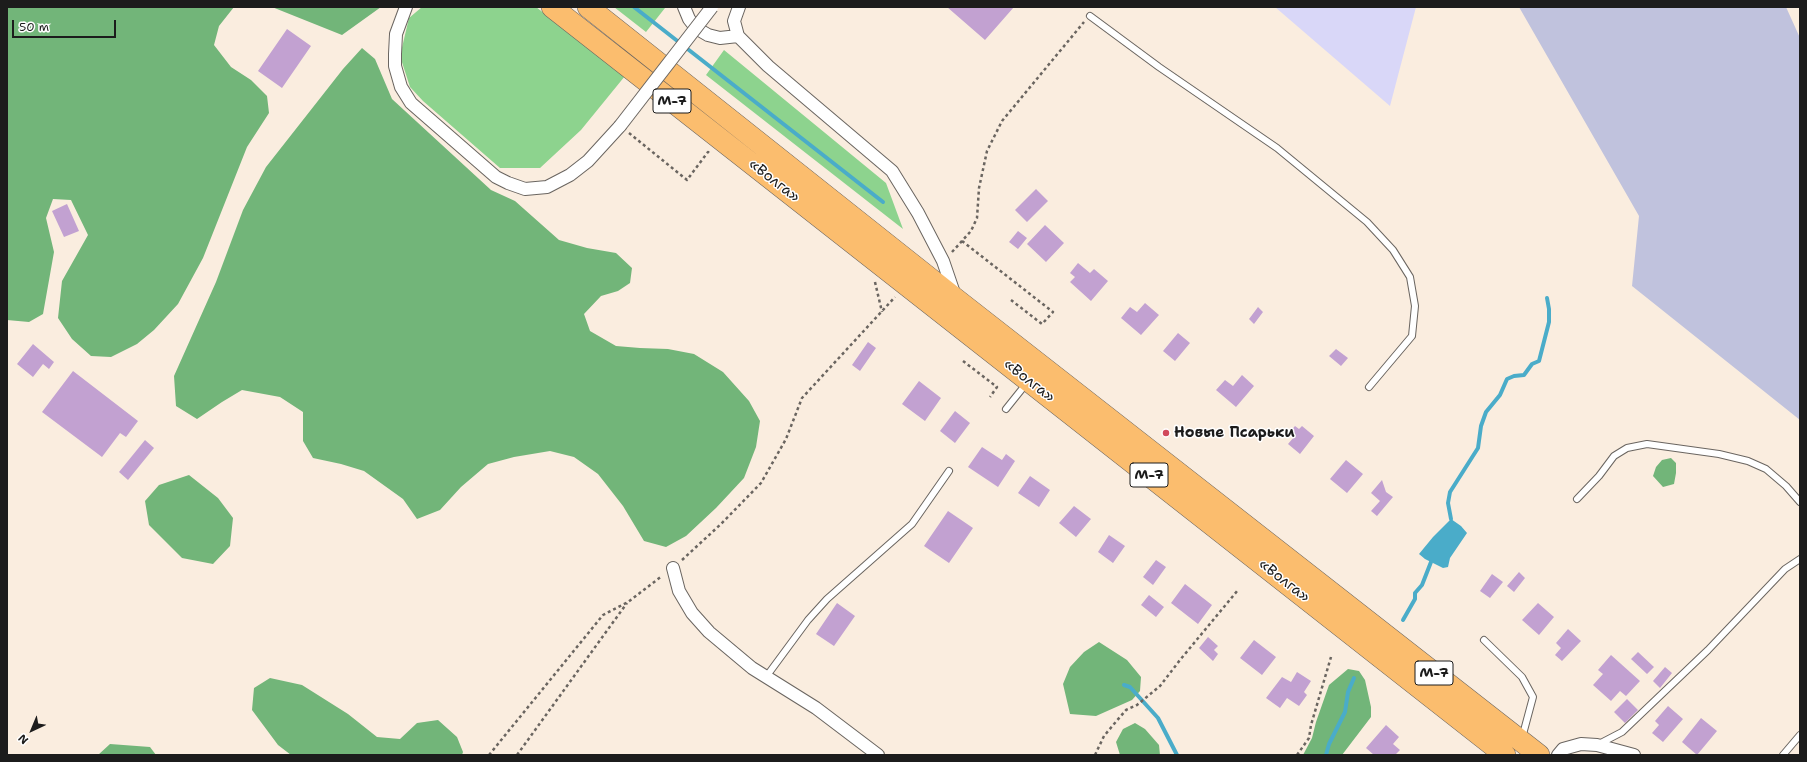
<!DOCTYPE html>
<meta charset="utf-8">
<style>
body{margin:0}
#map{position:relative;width:1807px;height:762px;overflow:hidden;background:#faeddf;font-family:"Shantell Sans",sans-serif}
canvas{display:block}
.frame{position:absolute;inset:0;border:8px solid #1c1c1c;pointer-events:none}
.north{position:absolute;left:12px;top:710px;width:40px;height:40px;-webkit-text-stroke:3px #fff;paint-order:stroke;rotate:224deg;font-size:11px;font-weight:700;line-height:16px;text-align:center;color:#1c1c1c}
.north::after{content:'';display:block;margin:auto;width:14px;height:18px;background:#1c1c1c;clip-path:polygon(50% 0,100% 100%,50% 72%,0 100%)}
.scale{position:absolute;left:12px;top:20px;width:104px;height:18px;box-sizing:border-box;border:2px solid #1c1c1c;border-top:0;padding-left:5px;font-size:12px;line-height:14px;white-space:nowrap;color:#1c1c1c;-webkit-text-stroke:3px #fff;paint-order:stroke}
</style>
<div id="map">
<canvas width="1807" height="762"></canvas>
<div class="frame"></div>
<div class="north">N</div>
<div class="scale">50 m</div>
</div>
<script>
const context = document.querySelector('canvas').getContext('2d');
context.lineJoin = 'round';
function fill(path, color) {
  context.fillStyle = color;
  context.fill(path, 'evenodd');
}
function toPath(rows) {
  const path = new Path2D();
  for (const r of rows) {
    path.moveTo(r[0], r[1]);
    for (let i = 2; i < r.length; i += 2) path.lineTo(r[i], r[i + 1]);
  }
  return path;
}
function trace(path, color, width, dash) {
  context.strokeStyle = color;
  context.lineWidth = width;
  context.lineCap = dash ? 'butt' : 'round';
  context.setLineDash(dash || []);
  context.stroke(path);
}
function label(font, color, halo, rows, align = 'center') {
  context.font = font + ' "Shantell Sans",sans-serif';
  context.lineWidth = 3;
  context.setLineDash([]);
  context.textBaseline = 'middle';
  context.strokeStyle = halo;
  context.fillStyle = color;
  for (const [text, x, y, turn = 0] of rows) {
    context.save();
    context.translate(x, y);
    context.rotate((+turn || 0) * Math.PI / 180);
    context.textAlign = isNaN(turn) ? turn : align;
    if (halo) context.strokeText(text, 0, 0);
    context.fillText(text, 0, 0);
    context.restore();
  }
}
const built = toPath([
 [1275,7,1416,7,1390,106]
]);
const industrial = toPath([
 [1519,7,1786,7,1800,38,1800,420,1632,286,1639,216]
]);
const green = toPath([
 [422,7,536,7,625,76,581,130,540,168,500,168,423,101,410,87,400,56,409,18],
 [614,7,664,7,665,8,646,32],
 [724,50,886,183,903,229,706,75]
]);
const forest = toPath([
 [7,7,234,7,219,26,214,45,231,67,251,80,267,96,269,113,247,147,203,258,178,304,154,330,137,344,111,357,91,356,72,339,58,318,62,281,88,235,71,200,53,199,46,218,54,252,43,314,29,322,7,320],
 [272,7,381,7,342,35],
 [362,48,375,59,392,99,491,190,515,201,559,240,587,248,616,253,632,268,630,283,618,291,601,296,584,314,590,331,616,346,640,348,668,349,694,354,723,372,749,401,760,421,756,447,744,478,716,508,686,536,666,547,644,541,623,506,598,474,574,457,550,451,514,457,488,464,461,487,440,510,417,519,403,499,364,471,341,464,313,458,303,441,303,412,280,397,242,390,222,402,197,419,176,406,174,376,216,282,243,210,266,167,343,69],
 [1671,458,1676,463,1676,473,1674,484,1663,487,1653,476,1656,467,1662,460],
 [189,475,218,498,233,518,230,546,213,564,182,558,149,525,145,501,159,485],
 [1099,642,1127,660,1141,677,1140,691,1132,700,1096,716,1070,714,1063,684,1070,667,1084,652],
 [1348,669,1359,671,1365,680,1371,707,1371,717,1342,755,1303,755,1312,738,1316,722,1329,685],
 [270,678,302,685,348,714,377,737,400,739,417,723,438,720,457,737,463,752,462,755,291,755,278,745,252,710,254,688],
 [1135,723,1145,729,1159,745,1160,755,1120,755,1116,742,1123,729],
 [110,744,150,747,156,755,98,755]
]);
const water = toPath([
 [1451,519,1461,526,1467,533,1450,558,1448,567,1443,568,1425,559,1419,554,1433,537]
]);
const stream = toPath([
 [634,7,883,202],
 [1451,519,1448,503,1450,492,1478,448,1481,426,1486,412,1500,395,1507,379,1514,376,1524,375,1532,364,1539,361,1549,322,1549,309,1547,298],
 [1403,620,1415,599,1415,593,1422,585,1431,562],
 [1124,685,1130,687,1158,718,1177,755],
 [1326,755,1329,744,1345,712,1348,692,1354,678]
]);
const building = toPath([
 [947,7,1014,7,985,40],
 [287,29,311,46,282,88,258,71],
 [1036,189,1048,201,1027,222,1015,210],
 [67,204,79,231,64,237,52,211],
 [1045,225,1064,243,1046,262,1027,244],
 [1018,231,1027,238,1018,249,1009,242],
 [1078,263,1090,273,1094,269,1108,281,1091,301,1070,282,1075,277,1070,273],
 [1145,303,1159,315,1141,335,1121,318,1130,307,1137,312],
 [1258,307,1263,312,1254,324,1249,319],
 [1178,333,1190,343,1175,361,1163,351],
 [868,342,876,348,860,371,852,365],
 [33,344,54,362,49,369,43,364,33,377,17,364],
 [1336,349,1348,358,1341,366,1329,356],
 [73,371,138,421,126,437,120,433,102,457,42,412],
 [1242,375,1254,386,1236,407,1216,390,1225,380,1233,386],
 [919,381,941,398,925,421,902,404],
 [955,411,970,423,955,443,940,431],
 [1295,426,1299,429,1302,426,1314,436,1300,454,1288,444,1294,437,1289,433],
 [145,440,154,448,128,480,119,472],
 [982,447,1002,460,1006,454,1015,461,998,487,968,467],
 [1346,460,1363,474,1347,493,1330,479],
 [1030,476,1050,490,1039,507,1018,493],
 [1382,480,1386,492,1393,497,1377,516,1371,511,1380,501,1371,493],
 [1074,506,1091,519,1076,537,1059,523],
 [948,511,973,528,949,563,924,546],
 [1109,535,1125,546,1113,563,1098,552],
 [1156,560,1166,567,1153,585,1143,577],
 [1519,572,1525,578,1514,592,1507,586],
 [1492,574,1503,582,1490,598,1480,591],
 [1185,584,1212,605,1198,624,1171,603],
 [1149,595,1164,607,1156,617,1141,605],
 [837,603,855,616,834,646,816,634],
 [1538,603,1554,617,1539,635,1522,620],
 [1568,629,1581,641,1562,661,1555,655,1561,648,1556,643],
 [1208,637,1218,646,1214,650,1218,654,1213,661,1199,648],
 [1254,640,1276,657,1262,675,1240,658],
 [1638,652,1654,667,1647,674,1631,659],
 [1611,655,1640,681,1626,696,1620,691,1611,701,1593,685,1603,674,1598,670],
 [1665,667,1672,673,1660,688,1653,681],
 [1297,672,1311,681,1304,692,1307,695,1299,706,1287,698,1280,708,1266,698,1282,677,1291,682],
 [1627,699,1638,710,1625,723,1614,712],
 [1668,706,1683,719,1663,742,1652,733,1659,725,1655,721],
 [1701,718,1717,731,1697,755,1682,742],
 [1386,725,1399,737,1393,744,1400,750,1395,755,1374,755,1366,748]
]);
const path = toPath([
 [629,133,687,180,708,152,709,153],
 [962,241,1053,312,1042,324,1011,300],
 [952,252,971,231,977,218,979,188,987,151,1002,121,1084,22],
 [875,282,882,312],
 [963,361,997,387,990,397],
 [682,560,721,524,761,483,786,439,802,398,895,297],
 [489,755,603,615,628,602,662,576],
 [517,755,627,603],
 [1095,755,1104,736,1114,724,1126,710,1137,705,1160,686,1180,660,1238,590],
 [1297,755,1309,738,1311,725,1331,657]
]);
const lane = toPath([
 [1090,16,1159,67,1277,148,1367,222,1393,250,1410,277,1415,306,1412,336,1369,387],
 [1006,409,1026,384],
 [1577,499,1599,476,1614,456,1627,448,1647,444,1719,454,1748,461,1766,469,1786,486,1800,502],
 [1484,640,1522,677,1533,697,1522,738],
 [766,677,808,620,827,599,912,524,949,471],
 [1599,744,1622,732,1708,650,1785,569,1800,559],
 [1783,755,1800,735]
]);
const street = toPath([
 [406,7,396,34,395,54,395,66,401,87,411,103,496,177,508,183,525,189,547,187,570,175,588,161,620,126],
 [684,7,689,19,696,28,708,35,720,38,738,36],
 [739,7,734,21,738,36,768,66,892,171,918,213,943,261,955,296],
 [673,568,679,591,692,613,709,632,752,668,816,708,878,755],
 [1558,755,1563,749,1581,744,1597,745,1634,755]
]);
const highway = toPath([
 [552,7,1505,755],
 [588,7,956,299,1539,755]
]);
const streetBridge = toPath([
 [620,126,712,7]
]);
const markers = [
 [1166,433,4,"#d1495b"]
];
const shields = [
 [672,101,38],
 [1149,475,38],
 [1434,673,38]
];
const shieldNames = [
 ["М-7",672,101],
 ["М-7",1149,475],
 ["М-7",1434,673]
];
const streetNames = [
 ["«Волга»",774,181,38],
 ["«Волга»",1029,381,38],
 ["«Волга»",1284,581,38]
];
const poiNames = [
 ["Новые Псарьки",1174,433]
];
fill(built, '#d9d7f8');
fill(industrial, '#c0c2dd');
fill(green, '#8dd38e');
fill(forest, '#72b579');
fill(water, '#4aacc9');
trace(stream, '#4aacc9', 4);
fill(building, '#c2a1d1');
trace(lane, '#6a6560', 8);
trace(street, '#6a6560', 14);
trace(highway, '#6a6560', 22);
trace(path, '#6a6560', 2.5, [3, 3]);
trace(lane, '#fff', 6);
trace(street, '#fff', 12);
trace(highway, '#fbbd6e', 21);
trace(streetBridge, '#6a6560', 14, []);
trace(streetBridge, '#fff', 12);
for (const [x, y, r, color] of markers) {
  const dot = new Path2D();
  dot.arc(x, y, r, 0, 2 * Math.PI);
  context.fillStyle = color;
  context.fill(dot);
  trace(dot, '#fff', 1.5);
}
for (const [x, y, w] of shields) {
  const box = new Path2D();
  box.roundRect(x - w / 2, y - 12, w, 24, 3);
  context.fillStyle = '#fff';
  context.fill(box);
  trace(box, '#1c1c1c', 1);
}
label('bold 14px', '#1c1c1c', null, shieldNames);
label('15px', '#1c1c1c', '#fff', streetNames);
label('bold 15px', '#1c1c1c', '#fff', poiNames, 'left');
</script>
